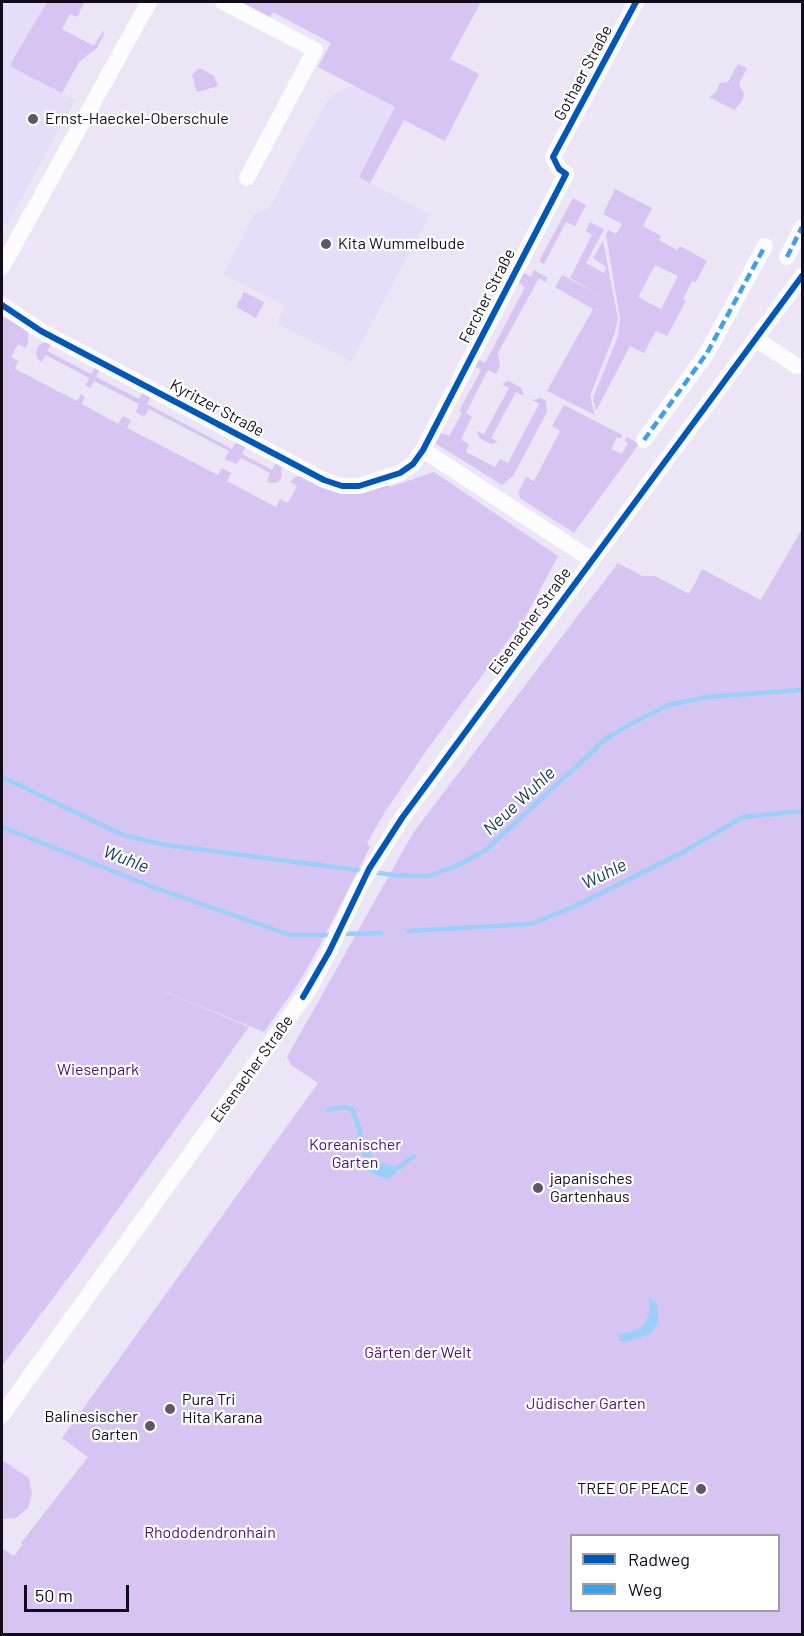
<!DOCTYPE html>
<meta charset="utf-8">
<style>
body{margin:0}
#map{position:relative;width:804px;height:1636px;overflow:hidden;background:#ebe5f6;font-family:Barlow,sans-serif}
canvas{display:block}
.frame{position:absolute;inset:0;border:3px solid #120b1c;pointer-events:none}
.legend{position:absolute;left:570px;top:1534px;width:210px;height:78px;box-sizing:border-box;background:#fff;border:2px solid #a09da4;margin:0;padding:8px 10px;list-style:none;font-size:18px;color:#120b1c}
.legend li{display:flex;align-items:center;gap:12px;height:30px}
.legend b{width:30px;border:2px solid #a09da4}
.scale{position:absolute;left:24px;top:1585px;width:105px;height:27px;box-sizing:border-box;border:3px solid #120b1c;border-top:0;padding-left:8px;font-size:18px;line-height:21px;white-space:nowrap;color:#120b1c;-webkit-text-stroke:4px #fff;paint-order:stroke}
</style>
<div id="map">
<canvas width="804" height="1636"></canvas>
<div class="frame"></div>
<ul class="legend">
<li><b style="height:8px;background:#0057b8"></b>Radweg</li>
<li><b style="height:8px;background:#3da1ea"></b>Weg</li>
</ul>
<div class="scale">50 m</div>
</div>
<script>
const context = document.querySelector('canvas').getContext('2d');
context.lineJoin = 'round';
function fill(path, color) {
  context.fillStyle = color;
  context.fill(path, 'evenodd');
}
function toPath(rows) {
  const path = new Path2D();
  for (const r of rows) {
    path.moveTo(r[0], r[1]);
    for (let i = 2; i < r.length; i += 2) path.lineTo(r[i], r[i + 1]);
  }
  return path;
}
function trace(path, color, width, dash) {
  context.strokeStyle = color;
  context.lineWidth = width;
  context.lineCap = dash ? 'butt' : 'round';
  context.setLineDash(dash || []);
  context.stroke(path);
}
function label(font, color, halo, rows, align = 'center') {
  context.font = font + ' Barlow,sans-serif';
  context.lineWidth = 4.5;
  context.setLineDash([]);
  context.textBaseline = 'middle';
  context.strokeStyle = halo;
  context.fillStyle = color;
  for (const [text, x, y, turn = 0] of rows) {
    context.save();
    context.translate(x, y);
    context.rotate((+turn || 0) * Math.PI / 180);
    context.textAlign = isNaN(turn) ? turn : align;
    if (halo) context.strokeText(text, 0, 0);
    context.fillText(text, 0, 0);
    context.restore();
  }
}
const built = toPath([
 [2,2,70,2,21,70,75,100,7,225,2,222],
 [348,87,355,87,395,108,359,177,430,215,351,362,277,323,285,306,223,274,254,214,270,207,326,102,339,90]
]);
const green = toPath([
 [47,2,85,2,77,17,70,14,62,29,94,46,103,31,104,34,97,48,79,62,62,93,11,67,11,63],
 [241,2,481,2,450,59,479,74,445,141,404,120,370,183,359,177,395,107,318,67,331,43,273,12,270,17],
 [738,64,747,68,739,84,744,94,742,101,734,110,709,97,716,92,720,83,728,82],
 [198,69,202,69,214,76,218,86,197,92,192,75],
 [615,189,652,208,643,226,661,236,659,240,677,250,680,246,707,261,696,282,692,281,683,299,686,301,667,336,656,331,644,353,630,346,596,411,593,398,618,336,620,319,606,235,608,230,616,234,622,224,603,214],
 [655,265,678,276,661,309,638,297],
 [573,198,586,205,575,226,566,222,544,264,539,261],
 [590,222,604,229,586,263,604,273,606,267,593,258,603,241,618,319,614,335,590,396,595,415,547,391,593,309,555,287,562,275,603,297,570,278,592,235,586,231],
 [534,270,548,278,545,282,539,278,498,353,500,366,496,374,488,370,466,413,472,417,461,439,469,444,466,452,495,467,500,459,508,463,539,404,533,400,541,398,546,401,547,412,513,476,502,485,435,443,439,432,449,436,462,413,459,411,481,370,473,366,477,359,485,363,525,287,518,282,523,272,531,277],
 [244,292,264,302,256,318,236,307],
 [2,316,26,330,28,333,28,343,25,348,18,344,11,357,18,361,15,369,77,401,81,394,85,397,82,404,118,424,123,416,131,420,127,428,218,475,222,468,231,473,227,481,276,507,280,499,288,503,297,486,290,482,295,477,301,476,334,492,344,494,387,484,390,487,434,472,558,556,526,616,424,754,385,812,367,843,370,847,319,947,298,984,264,1032,143,983,249,1027,80,1262,2,1366],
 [46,342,51,344,47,351,91,374,95,367,100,369,96,377,139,399,143,392,151,396,147,404,232,449,236,442,246,446,242,454,272,470,276,462,281,465,282,477,278,482,271,483,267,481,270,473,241,458,236,464,225,459,229,451,149,409,144,417,136,412,139,404,94,381,90,388,86,385,89,378,46,355,41,362,37,358,36,352,39,345],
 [509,381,521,388,524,396,516,392,491,438,498,442,491,444,479,438,477,431,484,434,509,388,502,384],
 [564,405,622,435,620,439,617,437,611,449,622,454,628,443,625,441,627,437,639,444,574,533,521,499,518,493,526,477,534,481,560,431,552,426],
 [802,529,802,1634,2,1634,2,1548,14,1556,22,1545,21,1543,88,1457,62,1438,318,1083,291,1065,287,1057,413,833,618,563,642,576,655,576,689,594,702,569,761,600],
 [572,1536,778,1536,778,1610,572,1610],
 [2,1460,29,1478,32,1494,28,1508,16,1518,2,1519]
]);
const water = toPath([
 [359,1125,368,1149,375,1160,398,1168,396,1173,388,1179,378,1176,367,1170,357,1138],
 [649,1297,657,1304,658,1323,650,1334,626,1342,619,1341,618,1335,634,1331,643,1325,649,1315]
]);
const stream = toPath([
 [2,777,123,835,166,845,364,871],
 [2,827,153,887,290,935,333,935],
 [372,872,394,875,429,876,458,865,486,850,607,738,636,721,669,705,707,697,802,690],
 [408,931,531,924,575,906,683,852,743,817,802,811],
 [341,934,381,933],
 [328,1110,341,1107,352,1109,360,1130],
 [394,1168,398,1168,414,1156]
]);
const minor = toPath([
 [223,2,315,50,247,178],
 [787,257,802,227],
 [2,267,149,2],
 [2,305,41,331,324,480,342,486,359,486,400,473,413,464,423,450,566,174,559,169,553,157,636,2],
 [756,339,797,366],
 [644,440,707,353,765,246],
 [423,450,592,560],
 [2,1415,308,991,329,952,359,887,402,818,802,276]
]);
const quiet = toPath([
 [787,257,802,227],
 [644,440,707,353,765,246]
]);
const cycleway = toPath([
 [2,305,41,331,324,480,342,486,359,486,400,473,413,464,423,450,566,174,559,169,553,157,636,2],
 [303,997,329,952,369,869,402,818,802,276]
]);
const markers = [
 [33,119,6,"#5e5768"],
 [326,244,6,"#5e5768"],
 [538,1188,6,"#5e5768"],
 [170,1409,6,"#5e5768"],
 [150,1426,6,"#5e5768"],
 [701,1489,6,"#5e5768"]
];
const streetNames = [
 ["Gothaer Straße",583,73,-62],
 ["Fercher Straße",487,296,-63],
 ["Kyritzer Straße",217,408,28],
 ["Eisenacher Straße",530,621,-54],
 ["Eisenacher Straße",252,1069,-54]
];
const poiNames = [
 ["Ernst-Haeckel-Oberschule",45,119],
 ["Kita Wummelbude",338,244],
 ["japanisches",550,1179],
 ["Gartenhaus",550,1197],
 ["Pura Tri",182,1400],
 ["Hita Karana",182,1418],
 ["Balinesischer",138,1417,"right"],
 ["Garten",138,1435,"right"],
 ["TREE OF PEACE",689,1489,"right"]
];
const parkNames = [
 ["Wiesenpark",98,1070],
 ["Koreanischer",355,1145],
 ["Garten",355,1163],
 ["Gärten der Welt",418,1353],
 ["Jüdischer Garten",586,1404],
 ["Rhododendronhain",210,1533]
];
const waterNames = [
 ["Neue Wuhle",519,801,-43],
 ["Wuhle",126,859,21],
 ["Wuhle",604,874,-26]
];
fill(built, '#e6ddf8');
fill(green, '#d6c5f2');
fill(water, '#9bcffa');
trace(stream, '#9bcffa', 4.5);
trace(minor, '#fcfbfe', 16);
trace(quiet, '#3da1ea', 4.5, [9, 4.5]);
trace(cycleway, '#0057b8', 6);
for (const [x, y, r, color] of markers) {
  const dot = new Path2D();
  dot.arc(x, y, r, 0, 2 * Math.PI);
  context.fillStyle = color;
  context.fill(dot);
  trace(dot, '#fff', 2);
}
label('16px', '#120b1c', '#fff', streetNames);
label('16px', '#120b1c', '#fff', poiNames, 'left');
label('16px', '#4a0f7e', '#fff', parkNames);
label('italic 18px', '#17405c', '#fff', waterNames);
</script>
